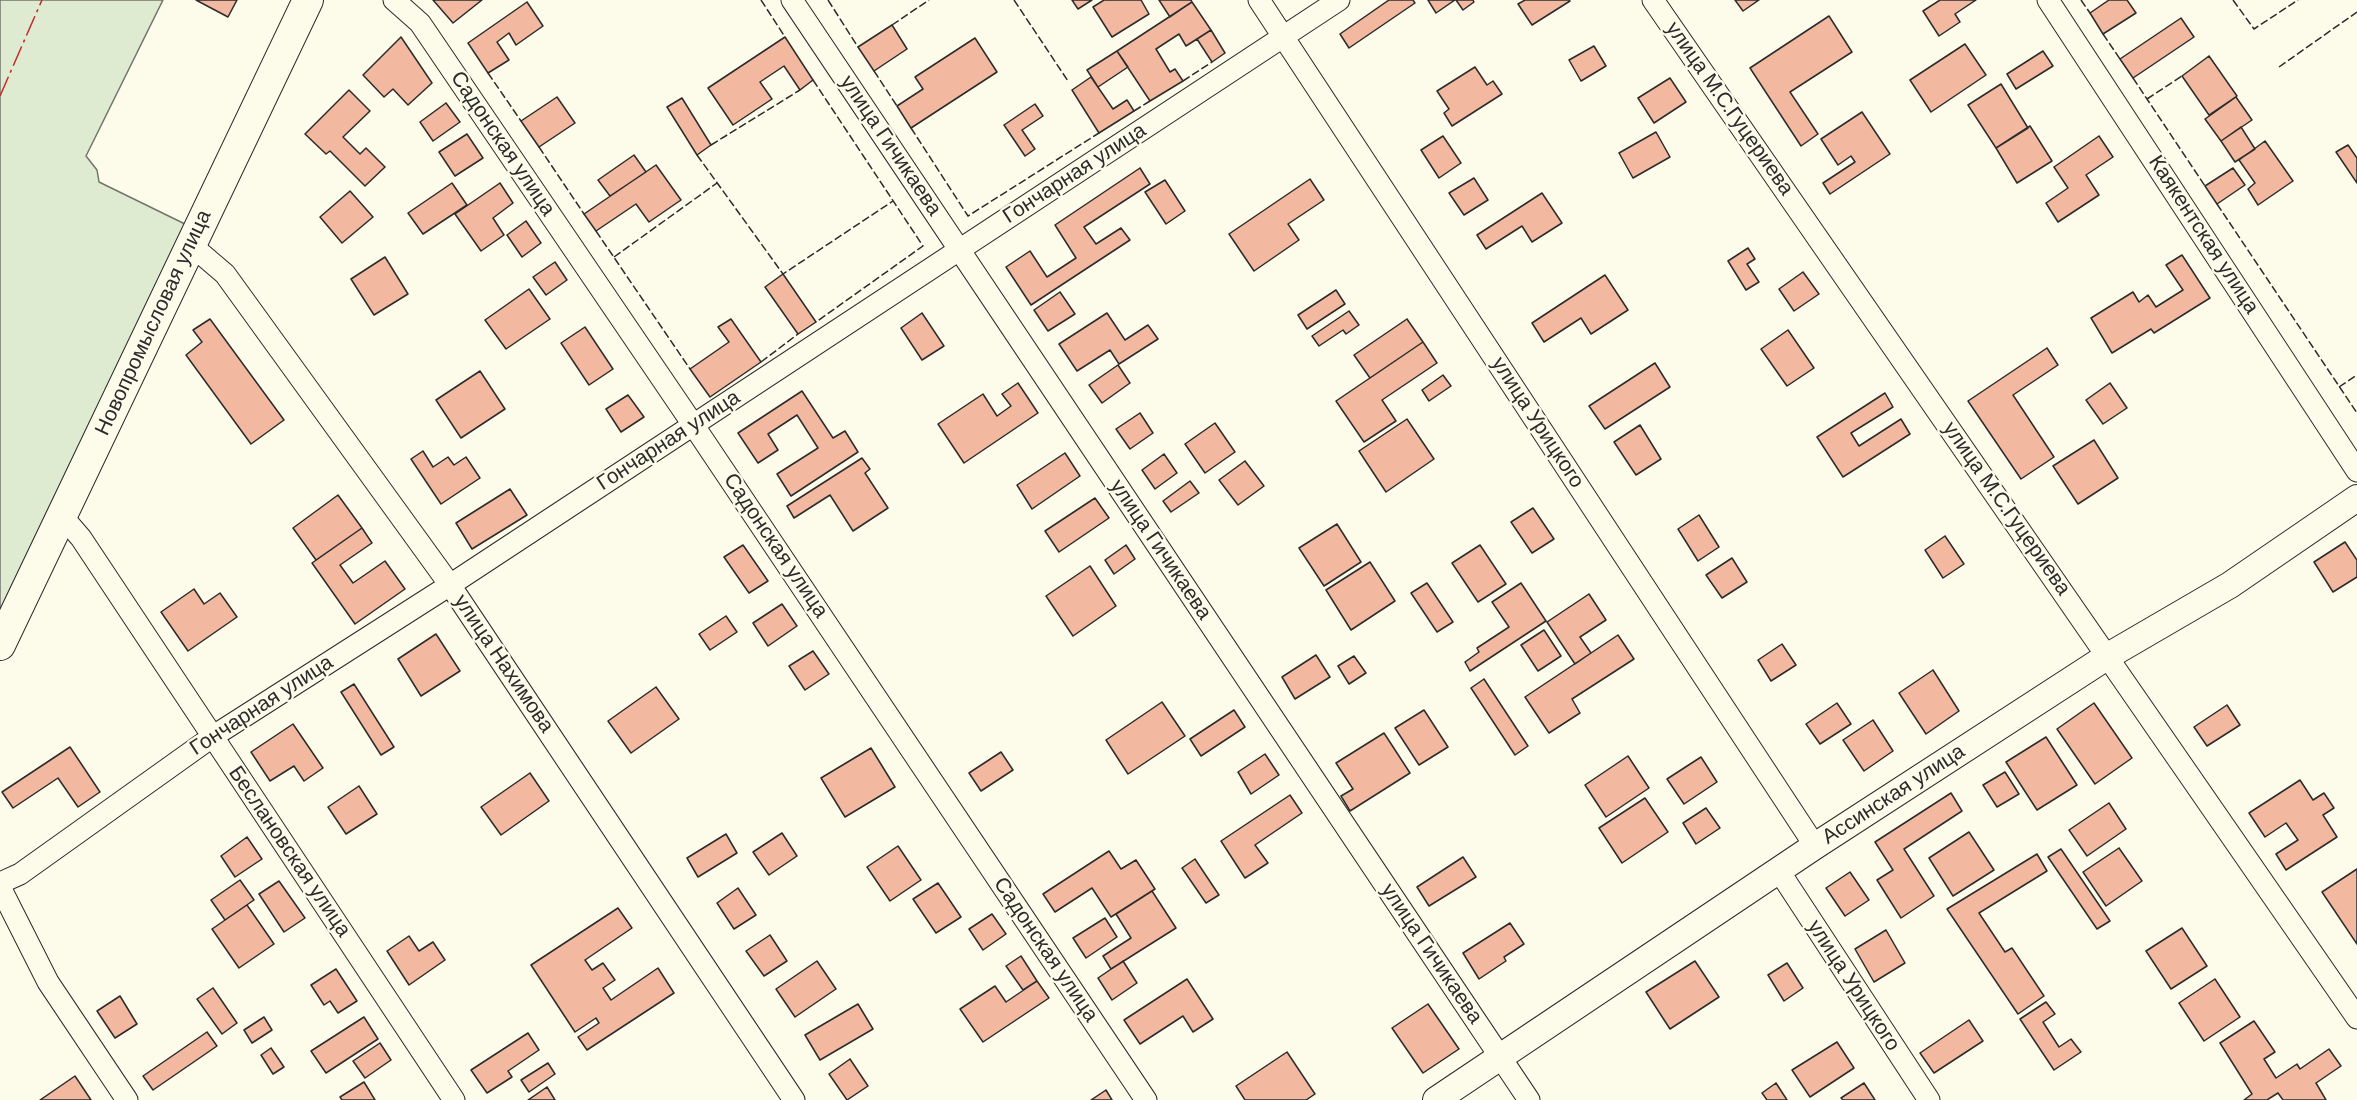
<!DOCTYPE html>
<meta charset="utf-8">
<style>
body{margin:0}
canvas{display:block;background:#fdfbea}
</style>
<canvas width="2357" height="1100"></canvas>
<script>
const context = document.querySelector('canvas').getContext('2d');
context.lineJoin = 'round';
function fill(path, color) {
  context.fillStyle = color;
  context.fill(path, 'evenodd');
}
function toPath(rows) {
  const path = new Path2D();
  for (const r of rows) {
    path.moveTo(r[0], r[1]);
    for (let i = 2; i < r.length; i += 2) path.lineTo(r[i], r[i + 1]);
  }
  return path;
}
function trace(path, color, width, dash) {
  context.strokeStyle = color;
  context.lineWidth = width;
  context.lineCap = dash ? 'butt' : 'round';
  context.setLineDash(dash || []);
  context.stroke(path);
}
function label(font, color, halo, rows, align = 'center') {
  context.font = font + ' "DM Sans",sans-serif';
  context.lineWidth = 4.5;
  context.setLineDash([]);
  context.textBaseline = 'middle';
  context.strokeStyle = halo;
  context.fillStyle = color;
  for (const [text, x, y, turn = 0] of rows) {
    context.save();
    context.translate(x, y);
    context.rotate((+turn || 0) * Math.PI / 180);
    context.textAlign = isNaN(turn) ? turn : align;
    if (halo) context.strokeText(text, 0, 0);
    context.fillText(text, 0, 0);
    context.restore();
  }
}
const green = toPath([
 [0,0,163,0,86,156,97,170,99,182,187,225,0,615,0,0]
]);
const building = toPath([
 [196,0,237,0,228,17,196,0],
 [433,0,482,0,453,23,433,0],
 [1072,0,1092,0,1078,9,1072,0],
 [1104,0,1141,0,1149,14,1112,37,1093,7,1104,0],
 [1159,0,1191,0,1192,2,1170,17,1159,0],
 [1389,0,1413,0,1415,3,1349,48,1340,34,1389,0],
 [1428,0,1455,0,1436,13,1428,0],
 [1456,0,1473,0,1474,2,1463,10,1456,0],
 [1525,0,1569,0,1570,1,1532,25,1518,4,1525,0],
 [1735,0,1759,0,1743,11,1735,0],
 [1940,0,1976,0,1955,14,1960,22,1939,36,1923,11,1940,0],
 [2109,0,2127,0,2136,13,2103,34,2090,13,2109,0],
 [527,2,543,26,516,45,509,33,497,42,509,60,488,73,468,43,527,2],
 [1192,2,1211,30,1186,46,1179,34,1156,49,1170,72,1175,69,1183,81,1150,101,1117,51,1192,2],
 [1829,16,1852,52,1790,92,1818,134,1801,146,1750,68,1829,16],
 [2181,18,2194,37,2133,78,2120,59,2181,18],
 [892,25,907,49,874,71,858,47,892,25],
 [1211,30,1225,53,1212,62,1197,39,1211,30],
 [401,37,432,83,408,105,393,89,384,97,363,75,401,37],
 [785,37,813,80,800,90,784,66,760,82,772,99,733,125,708,88,785,37],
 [975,38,997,72,911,128,897,106,923,89,915,77,975,38],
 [1965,44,1986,75,1931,112,1910,80,1965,44],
 [1594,46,1606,66,1581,81,1569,60,1594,46],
 [1117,51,1128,67,1098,87,1087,70,1117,51],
 [2043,51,2053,66,2016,89,2007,74,2043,51],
 [2209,56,2237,96,2209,115,2182,76,2209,56],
 [1475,67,1487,85,1493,81,1502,94,1452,126,1444,113,1449,109,1437,91,1475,67],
 [1091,77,1113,109,1127,100,1134,111,1099,133,1072,90,1091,77],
 [1670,78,1686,102,1654,123,1638,98,1670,78],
 [2001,84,2028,128,1996,148,1968,105,2001,84],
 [349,90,370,111,343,137,360,154,366,148,385,167,365,186,330,151,326,154,305,134,349,90],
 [557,97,575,123,539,147,521,121,557,97],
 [2236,97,2252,120,2221,141,2205,119,2236,97],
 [682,98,711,145,697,155,667,107,682,98],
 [446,103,460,122,433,141,420,122,446,103],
 [1035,104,1043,116,1022,130,1035,149,1025,156,1004,125,1035,104],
 [1862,112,1890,154,1830,194,1823,183,1855,162,1851,156,1838,165,1821,139,1862,112],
 [2030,126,2052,161,2017,183,1996,148,2030,126],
 [2241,127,2255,149,2235,162,2221,141,2241,127],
 [1656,132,1670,157,1633,178,1619,153,1656,132],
 [467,134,483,158,455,176,439,152,467,134],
 [1443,136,1461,163,1439,178,1421,150,1443,136],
 [2099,136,2113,157,2086,175,2099,195,2058,222,2046,203,2068,188,2054,167,2099,136],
 [2265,141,2293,181,2258,205,2248,189,2255,183,2239,160,2265,141],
 [2348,145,2357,158,2357,183,2336,152,2348,145],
 [634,155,646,172,610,196,598,180,634,155],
 [656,165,681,200,649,222,636,204,596,231,584,214,656,165],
 [1140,168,1150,184,1084,227,1096,244,1121,228,1130,240,1031,305,1006,267,1030,251,1047,277,1076,258,1055,225,1140,168],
 [2233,168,2245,185,2217,204,2205,186,2233,168],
 [1474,178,1488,200,1464,215,1449,193,1474,178],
 [1310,179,1324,200,1288,224,1299,240,1254,271,1229,234,1310,179],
 [1165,180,1185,211,1166,224,1145,192,1165,180],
 [452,183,467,205,423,234,408,213,452,183],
 [500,183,513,203,493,218,504,235,481,251,455,214,500,183],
 [350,191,373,217,342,243,320,217,350,191],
 [1542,193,1562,223,1532,242,1522,226,1486,249,1477,235,1542,193],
 [526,221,541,243,522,257,507,235,526,221],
 [1748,248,1755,259,1747,264,1759,282,1746,290,1728,261,1748,248],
 [2182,255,2210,298,2154,333,2151,329,2112,353,2091,318,2133,292,2139,302,2148,295,2156,307,2183,290,2166,265,2182,255],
 [385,257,408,294,374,315,351,279,385,257],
 [555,262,567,280,546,295,533,277,555,262],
 [1803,272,1819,294,1794,311,1779,289,1803,272],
 [783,274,816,322,798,334,765,287,783,274],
 [1605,275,1628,310,1591,334,1581,318,1544,342,1532,323,1605,275],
 [529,289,550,319,506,349,485,320,529,289],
 [1336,290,1345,304,1307,329,1298,315,1336,290],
 [1060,292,1075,314,1048,331,1034,310,1060,292],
 [1349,311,1359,325,1346,334,1343,330,1319,346,1312,336,1349,311],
 [922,313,944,346,922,360,901,328,922,313],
 [1107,313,1125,340,1148,325,1158,339,1119,364,1110,350,1077,371,1059,344,1107,313],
 [210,319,284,420,251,444,186,355,202,342,193,330,210,319],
 [731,319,761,362,710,397,690,369,729,342,718,327,731,319],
 [1407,319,1423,342,1370,378,1354,355,1407,319],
 [585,327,613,369,589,385,561,343,585,327],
 [1788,330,1814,368,1787,386,1761,349,1788,330],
 [1423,342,1437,363,1382,400,1396,421,1364,442,1336,401,1423,342],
 [2047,348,2058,365,2013,395,2054,457,2021,479,1968,401,2047,348],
 [1655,363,1670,387,1605,429,1589,406,1655,363],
 [1118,365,1130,383,1102,403,1089,385,1118,365],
 [480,371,505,409,461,438,436,400,480,371],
 [1443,375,1451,386,1429,401,1422,390,1443,375],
 [1018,383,1038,413,964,463,938,424,983,394,997,416,1011,406,1002,394,1018,383],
 [2110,383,2127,408,2103,424,2086,400,2110,383],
 [802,391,833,438,845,431,858,452,791,496,777,474,818,448,797,415,768,434,778,450,758,463,738,433,802,391],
 [1885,393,1893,407,1851,433,1859,446,1901,419,1910,434,1843,477,1817,437,1885,393],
 [628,395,644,417,621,432,606,409,628,395],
 [1140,413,1153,433,1130,449,1116,429,1140,413],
 [1407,419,1434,459,1386,492,1359,451,1407,419],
 [1215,423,1235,452,1205,473,1185,444,1215,423],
 [1640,425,1661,459,1636,475,1614,442,1640,425],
 [2094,440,2118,478,2078,504,2053,466,2094,440],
 [423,451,433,467,448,457,454,465,466,457,480,478,441,504,411,459,423,451],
 [1065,453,1080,476,1032,509,1017,485,1065,453],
 [1164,454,1177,473,1155,489,1142,470,1164,454],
 [862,458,870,469,865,473,888,508,853,531,830,495,794,518,787,506,862,458],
 [1245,461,1264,486,1238,505,1219,480,1245,461],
 [1190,481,1199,493,1171,512,1163,501,1190,481],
 [510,489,527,515,472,549,456,523,510,489],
 [338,495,362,528,316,560,293,528,338,495],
 [1095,498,1109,518,1059,552,1045,531,1095,498],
 [1533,508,1554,539,1532,553,1511,522,1533,508],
 [1699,515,1719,547,1698,561,1678,529,1699,515],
 [1337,524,1361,562,1324,586,1299,548,1337,524],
 [362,528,372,543,340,565,353,583,385,561,405,589,355,624,312,563,362,528],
 [1945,536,1964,564,1943,578,1925,550,1945,536],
 [2345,542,2357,560,2357,577,2333,592,2314,562,2345,542],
 [743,545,768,581,749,593,724,557,743,545],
 [1126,545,1135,559,1114,574,1105,560,1126,545],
 [1480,545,1506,584,1478,602,1452,563,1480,545],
 [1732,558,1747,582,1722,598,1706,575,1732,558],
 [1370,562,1395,601,1351,630,1326,590,1370,562],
 [1090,566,1116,606,1073,636,1046,596,1090,566],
 [1427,583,1453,622,1437,632,1411,593,1427,583],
 [1521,583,1546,621,1470,671,1465,662,1479,652,1477,648,1509,627,1492,602,1521,583],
 [194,589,204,604,220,593,237,617,188,651,161,612,194,589],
 [1589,594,1606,620,1580,637,1591,653,1575,664,1547,622,1589,594],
 [782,604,797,626,768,646,753,623,782,604],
 [726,616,737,632,710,650,699,634,726,616],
 [1544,630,1561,656,1538,671,1521,645,1544,630],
 [436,634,460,671,421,696,398,659,436,634],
 [1618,635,1634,659,1572,699,1580,713,1549,733,1525,697,1618,635],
 [1782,644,1796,665,1771,681,1758,660,1782,644],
 [813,651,829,674,805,690,789,666,813,651],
 [1316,655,1330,677,1295,699,1282,677,1316,655],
 [1354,656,1366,673,1349,684,1338,666,1354,656],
 [1933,670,1959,711,1926,734,1899,693,1933,670],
 [1484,679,1528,746,1515,755,1471,688,1484,679],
 [354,684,394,747,381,755,341,692,354,684],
 [656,687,679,719,631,753,608,721,656,687],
 [1162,702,1185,736,1128,774,1106,740,1162,702],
 [1837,703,1851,724,1820,744,1806,724,1837,703],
 [2094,703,2132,758,2095,784,2057,729,2094,703],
 [2227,705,2240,725,2207,746,2194,727,2227,705],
 [1234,710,1245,727,1201,756,1190,739,1234,710],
 [1424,710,1448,747,1419,765,1395,728,1424,710],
 [1873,720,1893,751,1864,771,1843,740,1873,720],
 [293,724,323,768,304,781,294,766,270,781,251,752,293,724],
 [1384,733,1410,773,1350,811,1341,796,1353,789,1336,763,1384,733],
 [2046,737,2077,785,2037,810,2006,762,2046,737],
 [70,747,100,792,78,807,58,778,13,808,2,792,70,747],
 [871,748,895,787,845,817,821,778,871,748],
 [1001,752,1013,770,981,791,969,773,1001,752],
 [1265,754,1279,775,1251,794,1238,772,1265,754],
 [1628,756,1649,788,1606,817,1585,785,1628,756],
 [1701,757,1717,782,1684,804,1667,779,1701,757],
 [2005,772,2019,794,1997,807,1983,785,2005,772],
 [530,773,549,801,501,835,481,807,530,773],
 [2300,780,2313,800,2324,793,2334,808,2323,815,2337,837,2286,870,2276,854,2298,840,2286,823,2265,837,2249,813,2300,780],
 [359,786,377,814,346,834,328,807,359,786],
 [1951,793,1962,811,1904,849,1934,896,1901,918,1877,880,1893,870,1875,842,1951,793],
 [1290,795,1302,813,1255,845,1268,863,1245,878,1221,841,1290,795],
 [1645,798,1668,832,1622,863,1599,828,1645,798],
 [2109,803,2126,829,2087,856,2069,830,2109,803],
 [1706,808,1720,828,1696,844,1683,823,1706,808],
 [1969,832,1994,870,1953,896,1929,858,1969,832],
 [782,833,797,856,769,875,753,852,782,833],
 [726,834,737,853,698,877,687,858,726,834],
 [247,837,262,859,235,877,221,856,247,837],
 [898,846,921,880,890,901,867,867,898,846],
 [2119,848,2142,881,2106,906,2083,872,2119,848],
 [2061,849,2110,921,2097,929,2048,857,2061,849],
 [1109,851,1121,869,1136,860,1155,889,1111,917,1092,888,1055,912,1043,894,1109,851],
 [2037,854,2047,871,1979,913,2005,952,2012,948,2044,996,2018,1014,1947,909,2037,854],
 [1463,857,1476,877,1429,906,1417,887,1463,857],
 [1195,859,1219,895,1206,903,1182,868,1195,859],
 [2357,869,2357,944,2322,892,2357,869],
 [1850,872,1869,900,1845,916,1826,888,1850,872],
 [240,880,254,900,225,920,211,900,240,880],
 [279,881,305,918,284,932,259,894,279,881],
 [938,883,961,917,936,933,913,899,938,883],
 [738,888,756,915,734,929,717,903,738,888],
 [1152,891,1176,928,1111,969,1103,956,1131,938,1116,914,1152,891],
 [247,905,274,944,239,968,212,929,247,905],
 [618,908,632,928,585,960,592,970,603,963,615,980,603,988,611,1000,658,968,674,993,587,1050,578,1037,599,1023,596,1018,575,1032,531,965,618,908],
 [992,914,1006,934,983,950,969,929,992,914],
 [1105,918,1117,937,1086,958,1073,938,1105,918],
 [1510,923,1524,944,1504,957,1506,961,1479,979,1463,953,1510,923],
 [2182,928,2207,966,2171,989,2146,951,2182,928],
 [1886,930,1905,963,1874,982,1855,949,1886,930],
 [770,935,787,961,764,976,746,951,770,935],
 [409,936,419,951,433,942,445,960,409,985,387,951,409,936],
 [1021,956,1037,981,1023,990,1006,966,1021,956],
 [817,961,836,989,795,1017,776,989,817,961],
 [1123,961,1137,983,1112,1000,1098,978,1123,961],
 [1695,961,1719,997,1670,1029,1646,992,1695,961],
 [1787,963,1803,988,1784,1001,1768,975,1787,963],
 [336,969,357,1001,338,1013,330,1001,324,1005,311,985,336,969],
 [1187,979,1213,1019,1193,1032,1183,1016,1140,1044,1124,1020,1187,979],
 [2215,979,2240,1017,2204,1041,2179,1003,2215,979],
 [1037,981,1049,998,983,1042,960,1009,995,986,1006,1002,1037,981],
 [213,988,237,1023,222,1034,197,999,213,988],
 [120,996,137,1024,115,1038,97,1011,120,996],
 [2046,1002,2055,1014,2043,1022,2059,1047,2071,1039,2081,1052,2054,1070,2020,1019,2046,1002],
 [858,1004,873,1029,820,1060,805,1035,858,1004],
 [1428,1004,1459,1049,1423,1073,1392,1028,1428,1004],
 [264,1017,272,1030,252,1043,244,1030,264,1017],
 [364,1017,378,1039,326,1073,311,1051,364,1017],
 [1969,1020,1983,1041,1934,1073,1920,1053,1969,1020],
 [2254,1021,2275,1052,2264,1059,2276,1078,2297,1064,2300,1069,2329,1049,2341,1066,2316,1083,2326,1100,2283,1100,2278,1093,2267,1100,2244,1100,2252,1094,2220,1043,2254,1021],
 [207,1032,217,1046,153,1090,143,1076,207,1032],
 [528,1033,539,1050,508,1071,512,1077,487,1093,471,1070,528,1033],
 [1837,1042,1854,1068,1810,1097,1792,1070,1837,1042],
 [380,1043,391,1060,365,1078,353,1061,380,1043],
 [271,1048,284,1067,273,1074,261,1055,271,1048],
 [1287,1052,1315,1094,1306,1100,1245,1100,1236,1086,1287,1052],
 [850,1059,868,1086,847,1100,829,1074,850,1059],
 [548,1063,555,1074,529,1092,521,1080,548,1063],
 [75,1076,91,1100,40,1100,75,1076],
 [364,1082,375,1100,342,1100,340,1097,364,1082],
 [1776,1083,1787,1100,1767,1100,1762,1093,1776,1083],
 [1864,1083,1875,1100,1843,1100,1841,1098,1864,1083],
 [547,1087,555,1100,528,1100,547,1087],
 [1106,1090,1112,1100,1091,1100,1106,1090]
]);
const minor = toPath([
 [394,0,420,23,694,426,1146,1100],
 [792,0,1529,1100],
 [1259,0,1815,846],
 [1653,0,2357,1018],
 [2048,0,2357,471],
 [191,245,225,274,450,585,794,1100],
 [62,516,81,538,454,1100],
 [1779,871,1929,1100],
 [0,883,20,874,212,737,450,585,1339,0],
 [0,887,48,982,127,1100]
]);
const tertiary = toPath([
 [1436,1100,1815,846,2108,656,2230,585,2357,498]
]);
const secondary = toPath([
 [0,645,308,0]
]);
const fence = toPath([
 [761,0,785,37],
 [828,0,858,47],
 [1014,0,1068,81],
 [2081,0,2090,13],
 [2233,0,2254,29,2298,0],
 [892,25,929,0],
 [2103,34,2120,59],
 [2279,67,2357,12],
 [874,71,897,106],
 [488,73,521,121],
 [2133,78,2205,186],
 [813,80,923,246,816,322],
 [1183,81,1212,62],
 [2147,99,2182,76],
 [1134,111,1150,101],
 [911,128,968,216,1099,133],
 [711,145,800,90],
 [539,147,584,214],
 [697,155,783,274,893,201],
 [2217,204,2357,413],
 [596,231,690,369],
 [614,257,717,183],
 [761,362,798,334],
 [2339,387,2357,375]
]);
const power = toPath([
 [0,96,42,0]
]);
const streetNames = [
 ["улица М.С.Гуцериева",1729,109,55],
 ["Садонская улица",502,144,56],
 ["улица Гичикаева",890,146,56],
 ["Гончарная улица",1075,174,-33],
 ["Каякентская улица",2203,235,57],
 ["Новопромысловая улица",154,323,-65],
 ["улица Урицкого",1537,423,57],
 ["Гончарная улица",669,441,-33],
 ["улица М.С.Гуцериева",2006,509,55],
 ["Садонская улица",775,546,56],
 ["улица Гичикаева",1160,550,56],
 ["улица Нахимова",503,664,56],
 ["Гончарная улица",262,706,-33],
 ["Ассинская улица",1894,795,-33],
 ["Беслановская улица",289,852,56],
 ["Садонская улица",1045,950,56],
 ["улица Гичикаева",1431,954,56],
 ["улица Урицкого",1853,986,57]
];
fill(green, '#deebd1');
trace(green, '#74746e', 1.5);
fill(building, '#f2b8a0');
trace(building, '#2b2b2b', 1.5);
trace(minor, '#2b2b2b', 23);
trace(tertiary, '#2b2b2b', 28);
trace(secondary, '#2b2b2b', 32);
trace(minor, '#fdfbea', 21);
trace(tertiary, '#fdfbea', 26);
trace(secondary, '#fdfbea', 30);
trace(fence, '#2b2b2b', 1.5, [8, 3]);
trace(power, '#c62828', 1.5, [21, 4.5, 3, 4.5]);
label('21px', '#2b2b2b', '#fdfbea', streetNames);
</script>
